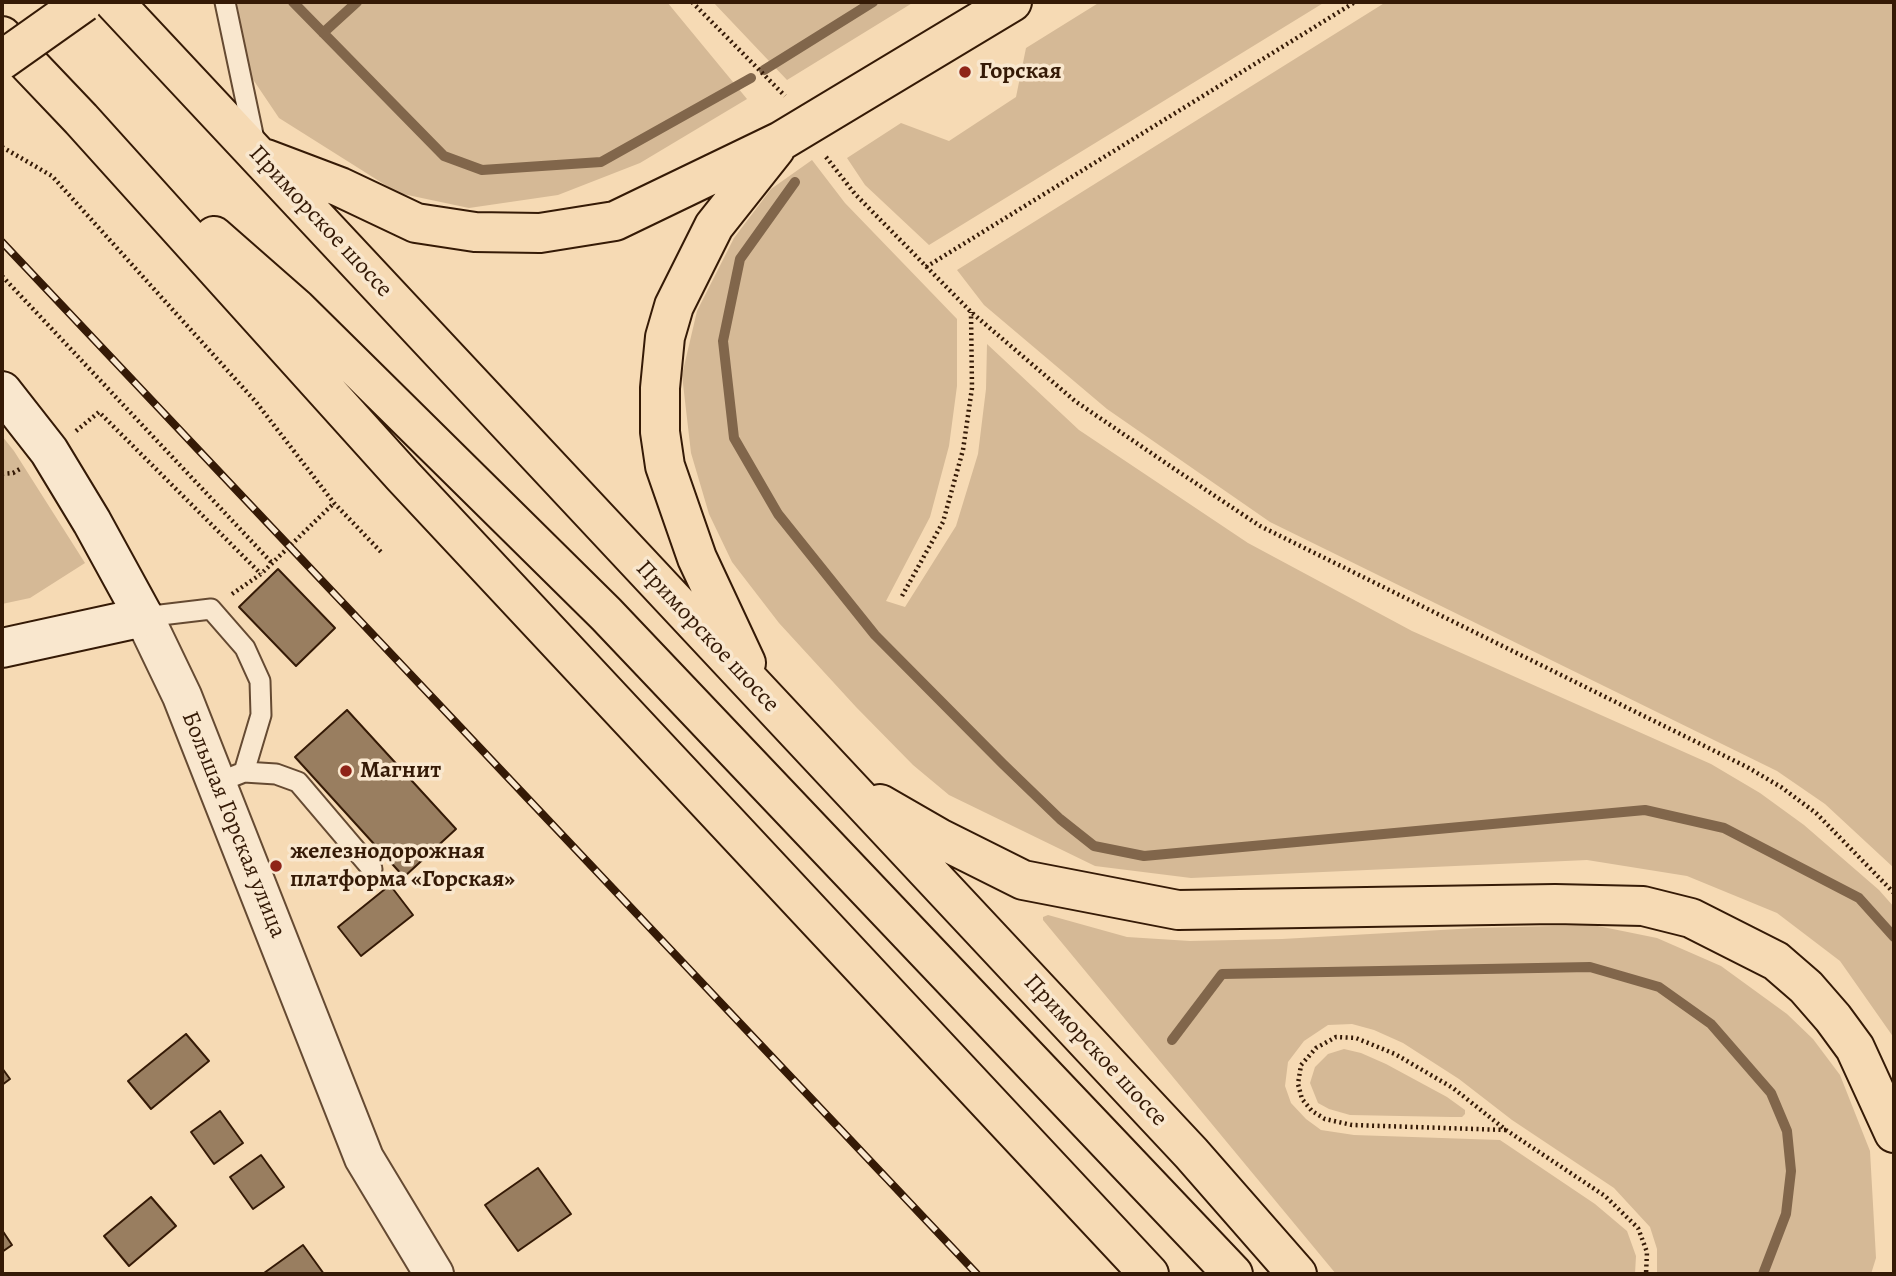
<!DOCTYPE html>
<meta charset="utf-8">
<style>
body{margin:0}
#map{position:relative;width:1896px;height:1276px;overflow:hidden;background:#f6dab4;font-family:Alegreya,serif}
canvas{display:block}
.frame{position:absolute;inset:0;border:4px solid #351a06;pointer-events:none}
</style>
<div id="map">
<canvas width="1896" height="1276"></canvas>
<div class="frame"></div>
</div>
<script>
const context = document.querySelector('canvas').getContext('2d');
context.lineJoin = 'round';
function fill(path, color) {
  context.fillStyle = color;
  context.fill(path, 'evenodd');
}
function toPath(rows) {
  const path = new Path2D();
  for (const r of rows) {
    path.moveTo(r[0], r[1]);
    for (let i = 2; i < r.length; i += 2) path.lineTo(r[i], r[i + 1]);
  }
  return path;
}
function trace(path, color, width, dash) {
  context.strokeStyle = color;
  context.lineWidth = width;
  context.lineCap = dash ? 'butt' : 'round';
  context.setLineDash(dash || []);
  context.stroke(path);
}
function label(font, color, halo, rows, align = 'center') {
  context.font = font + ' Alegreya,serif';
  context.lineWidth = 7;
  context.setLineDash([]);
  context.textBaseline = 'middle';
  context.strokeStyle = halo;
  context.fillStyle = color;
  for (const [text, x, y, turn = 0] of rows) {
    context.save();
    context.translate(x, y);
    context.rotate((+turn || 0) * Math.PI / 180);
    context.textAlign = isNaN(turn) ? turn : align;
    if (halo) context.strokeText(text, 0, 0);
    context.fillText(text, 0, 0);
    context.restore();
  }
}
const green = toPath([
 [237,2,667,2,747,99,640,163,558,195,469,208,398,193,279,118,248,72],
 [713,2,914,2,787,80],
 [1100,2,1325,2,929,245,865,185,847,158,901,123,949,141,1016,97,1026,48],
 [1386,2,1894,2,1894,868,1825,804,1777,771,1270,522,1107,409,984,305,957,270],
 [812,160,845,203,957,319,957,386,949,446,930,517,886,601,905,607,956,526,978,454,986,389,987,344,1079,430,1248,543,1412,631,1711,764,1760,793,1804,825,1879,890,1894,907,1894,1038,1840,961,1777,913,1687,876,1587,860,1191,878,1095,866,949,795,913,765,856,707,779,623,732,562,709,514,691,453,682,375,697,311,734,238,771,189],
 [2,436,14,451,85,563,30,598,2,604],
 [1048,915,1127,937,1190,941,1282,939,1476,928,1593,925,1657,938,1721,966,1787,1014,1813,1039,1840,1075,1870,1151,1876,1258,1871,1274,1657,1274,1657,1249,1650,1227,1614,1188,1512,1120,1459,1079,1403,1043,1374,1030,1352,1024,1328,1025,1304,1041,1288,1062,1285,1086,1291,1103,1306,1119,1321,1130,1354,1135,1500,1140,1595,1204,1627,1231,1636,1256,1635,1274,1336,1274,1043,920,1043,917],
 [1344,1049,1361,1053,1386,1064,1447,1097,1465,1110,1465,1114,1462,1117,1451,1117,1350,1115,1329,1109,1318,1103,1310,1083,1315,1067,1328,1054]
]);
const stream = toPath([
 [293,2,444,156,482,170,601,162,751,78],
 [323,33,357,2],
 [764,70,873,2],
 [795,182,740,259,723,341,734,438,778,514,875,635,1003,764,1060,819,1094,846,1144,856,1645,810,1724,828,1859,898,1894,937],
 [1172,1040,1222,974,1590,967,1659,987,1711,1024,1771,1093,1787,1131,1791,1171,1786,1214,1763,1274]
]);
const building = toPath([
 [278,569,335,628,296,666,239,607,278,569],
 [347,710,456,829,404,877,295,757,347,710],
 [390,885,413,915,361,956,338,927,390,885],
 [186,1034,209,1061,151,1109,128,1081,186,1034],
 [2,1068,10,1079,2,1085,2,1068],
 [220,1111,243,1143,214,1164,191,1132,220,1111],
 [261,1155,284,1187,253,1209,230,1177,261,1155],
 [538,1168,571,1214,518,1251,485,1205,538,1168],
 [151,1197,176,1226,129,1266,104,1236,151,1197],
 [2,1230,12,1245,2,1252,2,1230],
 [303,1245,324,1274,264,1273,303,1245]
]);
const path = toPath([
 [692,2,785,96],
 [2,147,52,176,256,402,334,503,381,552],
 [826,157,855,194,971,312,1075,401,1176,470,1260,526,1747,767,1781,787,1816,813,1894,893],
 [926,267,1355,2],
 [2,276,272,563],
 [76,431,99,412,261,574],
 [2,474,13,473,20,469],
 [232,594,261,574,334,503],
 [902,596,943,522,963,450,972,388,971,312],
 [1506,1130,1352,1125,1325,1119,1312,1111,1302,1099,1298,1084,1301,1065,1316,1048,1336,1037,1356,1038,1395,1054,1453,1088,1506,1130,1605,1196,1638,1228,1647,1252,1646,1274]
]);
const service = toPath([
 [225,2,255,144],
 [144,617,211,609,245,648,260,681,261,715,244,772],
 [234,776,244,772,276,774,298,782,372,869]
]);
const tertiary = toPath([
 [144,617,182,696,364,1158,434,1274]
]);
const secondary = toPath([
 [2,391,49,451,92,522,144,617,2,648]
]);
const trunk = toPath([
 [114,2,1191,1153,1297,1274],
 [2,36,81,119,403,476,1149,1274],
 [266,159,340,187,416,223,475,232,540,233,615,221,781,141,1012,2],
 [214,236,296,308,606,614,1233,1274],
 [746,663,697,558,665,466,660,432,660,388,665,337,674,306,714,226,775,149],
 [880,804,939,838,1023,880,1178,910,1555,904,1643,906,1691,918,1776,961,1806,987,1833,1018,1855,1048,1894,1133]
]);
const rail = toPath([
 [2,242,977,1274]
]);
const motorwayBridge = toPath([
 [2,60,84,2]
]);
const markers = [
 [965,72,7,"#8f2418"],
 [346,771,7,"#8f2418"],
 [276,866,7,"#8f2418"]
];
const poiNames = [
 ["Горская",979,72],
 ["Магнит",360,771],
 ["железнодорожная",290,852],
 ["платформа «Горская»",290,880]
];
const streetNames = [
 ["Приморское шоссе",320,222,47],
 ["Приморское шоссе",707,637,47],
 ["Большая Горская улица",233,825,68],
 ["Приморское шоссе",1095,1051,47]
];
fill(green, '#d5b996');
trace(stream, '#81664b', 10);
fill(building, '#997e60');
trace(building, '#351a06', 2);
trace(service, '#654a32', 23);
trace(tertiary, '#654a32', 42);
trace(secondary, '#351a06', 42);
trace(trunk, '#351a06', 42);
trace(path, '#351a06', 4.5, [2, 3.5]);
trace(service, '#f9e7ce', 19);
trace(tertiary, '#f9e7ce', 38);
trace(secondary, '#f9e7ce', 38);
trace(trunk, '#f6dab4', 38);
trace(rail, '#351a06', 8);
trace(rail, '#f9e7ce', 5, [16]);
trace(motorwayBridge, '#351a06', 42, []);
trace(motorwayBridge, '#f6dab4', 38);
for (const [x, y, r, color] of markers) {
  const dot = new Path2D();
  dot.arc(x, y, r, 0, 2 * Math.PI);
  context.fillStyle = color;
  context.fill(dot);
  trace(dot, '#f9e7ce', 2.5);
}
label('bold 24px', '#351a06', '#f9e7ce', poiNames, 'left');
label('24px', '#351a06', '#f9e7ce', streetNames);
</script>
